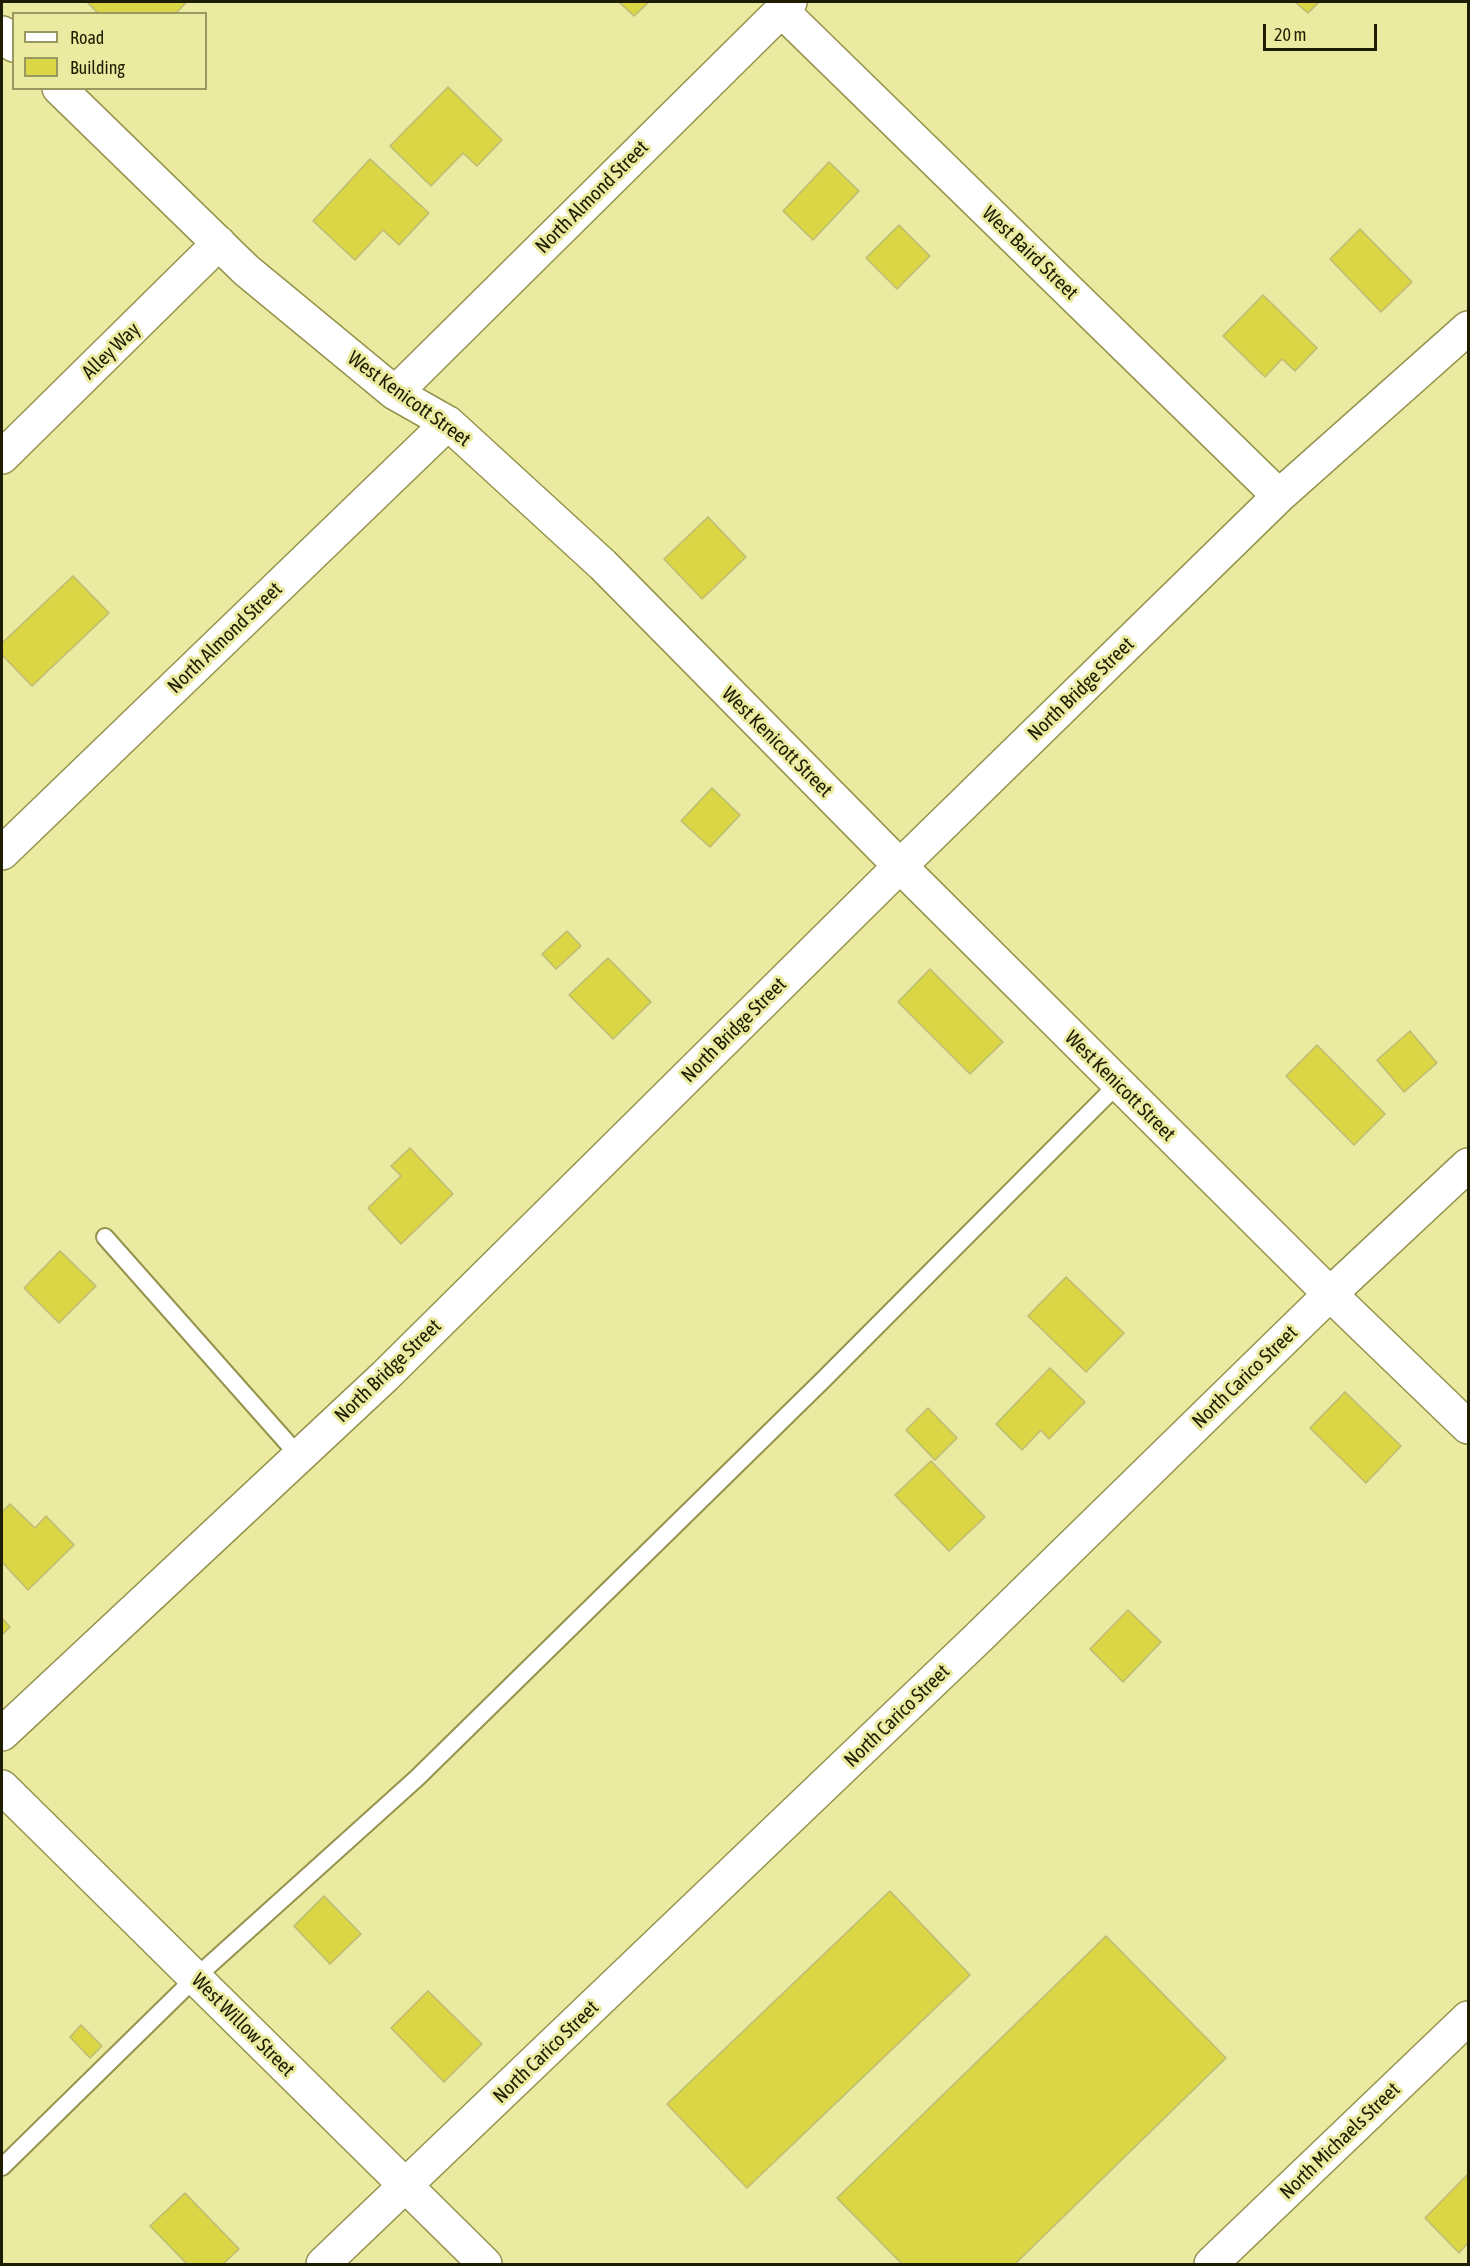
<!DOCTYPE html>
<style>
body{margin:0}
#map{position:relative;width:1470px;height:2266px;overflow:hidden;background:#ebeaa1;font-family:"Asap Condensed",sans-serif}
canvas{display:block}
.frame{position:absolute;inset:0;border:3px solid #1e1d01;pointer-events:none}
.legend{position:absolute;left:12px;top:12px;width:195px;height:78px;box-sizing:border-box;background:#ebeaa1;border:2px solid #999861;margin:0;padding:8px 10px;list-style:none;font-size:18px;color:#1e1d01}
.legend li{display:flex;align-items:center;gap:12px;height:30px}
.legend b{width:30px;border:2px solid #999861}
.scale{position:absolute;left:1263px;top:24px;width:114px;height:27px;box-sizing:border-box;border:3px solid #1e1d01;border-top:0;padding-left:8px;font-size:18px;line-height:21px;white-space:nowrap;color:#1e1d01;-webkit-text-stroke:4px #ebeaa1;paint-order:stroke}
</style>
<div id="map">
<canvas width="1470" height="2266"></canvas>
<div class="frame"></div>
<ul class="legend">
<li><b style="height:8px;background:#fff"></b>Road</li>
<li><b style="height:16px;background:#dbd645"></b>Building</li>
</ul>
<div class="scale">20 m</div>
</div>
<script>
const context = document.querySelector('canvas').getContext('2d');
context.lineJoin = 'round';
function fill(path, color) {
  context.fillStyle = color;
  context.fill(path, 'evenodd');
}
function toPath(rows) {
  const path = new Path2D();
  for (const r of rows) {
    path.moveTo(r[0], r[1]);
    for (let i = 2; i < r.length; i += 2) path.lineTo(r[i], r[i + 1]);
  }
  return path;
}
function trace(path, color, width, dash) {
  context.strokeStyle = color;
  context.lineWidth = width;
  context.lineCap = dash ? 'butt' : 'round';
  context.setLineDash(dash || []);
  context.stroke(path);
}
function label(font, color, halo, rows, align = 'center') {
  context.font = font + ' "Asap Condensed",sans-serif';
  context.lineWidth = 6;
  context.setLineDash([]);
  context.textBaseline = 'middle';
  context.strokeStyle = halo;
  context.fillStyle = color;
  for (const [text, x, y, turn = 0] of rows) {
    context.save();
    context.translate(x, y);
    context.rotate((+turn || 0) * Math.PI / 180);
    context.textAlign = isNaN(turn) ? turn : align;
    if (halo) context.strokeText(text, 0, 0);
    context.fillText(text, 0, 0);
    context.restore();
  }
}
const building = toPath([
 [87,2,187,2,175,14,99,14,87,2],
 [619,2,649,2,634,16,619,2],
 [1295,2,1319,2,1308,13,1295,2],
 [448,87,502,140,477,166,463,153,431,186,390,146,448,87],
 [370,159,429,213,399,245,383,230,355,260,313,221,370,159],
 [829,162,859,191,813,240,783,211,829,162],
 [899,225,930,256,897,289,866,258,899,225],
 [1360,229,1412,282,1381,312,1330,259,1360,229],
 [1263,295,1317,348,1295,371,1282,359,1265,377,1223,336,1263,295],
 [708,517,746,557,702,599,664,559,708,517],
 [73,576,109,613,32,686,2,655,2,643,73,576],
 [712,788,740,815,710,847,681,821,712,788],
 [567,931,581,946,556,969,542,954,567,931],
 [608,958,651,1002,613,1039,569,995,608,958],
 [930,969,1003,1042,970,1074,898,1002,930,969],
 [1410,1031,1437,1063,1404,1092,1377,1060,1410,1031],
 [1317,1045,1385,1114,1354,1145,1286,1076,1317,1045],
 [410,1148,453,1194,401,1244,368,1208,401,1176,391,1166,410,1148],
 [60,1251,96,1286,59,1323,24,1288,60,1251],
 [1066,1277,1124,1333,1086,1372,1028,1316,1066,1277],
 [1050,1368,1085,1402,1049,1439,1041,1430,1022,1450,996,1424,1050,1368],
 [1345,1392,1401,1446,1366,1483,1310,1428,1345,1392],
 [928,1408,957,1438,935,1460,906,1430,928,1408],
 [931,1461,985,1517,949,1551,895,1495,931,1461],
 [10,1504,35,1528,46,1516,74,1545,28,1590,2,1562,2,1512,10,1504],
 [1128,1610,1161,1642,1123,1682,1090,1649,1128,1610],
 [2,1618,10,1627,2,1635,2,1618],
 [890,1891,970,1975,747,2188,667,2104,890,1891],
 [324,1896,361,1934,330,1964,294,1926,324,1896],
 [1106,1936,1226,2058,1015,2264,902,2264,837,2198,1106,1936],
 [428,1991,482,2044,444,2082,391,2028,428,1991],
 [81,2025,102,2046,90,2058,70,2037,81,2025],
 [1468,2174,1468,2243,1459,2253,1425,2218,1468,2174],
 [185,2193,239,2249,223,2264,187,2264,150,2226,185,2193]
]);
const service = toPath([
 [105,1237,299,1456],
 [2,2167,195,1978,417,1778,823,1380,1118,1084]
]);
const minor = toPath([
 [781,10,1279,496],
 [2,33,14,45],
 [59,88,246,270,395,393,448,423,603,565,900,866,1330,1294,1468,1427],
 [395,393,790,2],
 [2,457,219,243],
 [2,853,448,423],
 [2,1734,385,1376,900,866,1279,496,1468,328],
 [323,2264,977,1639,1330,1294,1468,1165],
 [1211,2264,1468,2018]
]);
const tertiary = toPath([
 [2,1787,485,2264]
]);
const streetNames = [
 ["North Almond Street",592,197,-45],
 ["West Baird Street",1030,253,44],
 ["Alley Way",111,351,-44],
 ["West Kenicott Street",409,399,36],
 ["North Almond Street",225,638,-44],
 ["North Bridge Street",1081,689,-44],
 ["West Kenicott Street",777,742,45],
 ["North Bridge Street",734,1030,-45],
 ["West Kenicott Street",1120,1086,45],
 ["North Bridge Street",388,1371,-44],
 ["North Carico Street",1245,1377,-44],
 ["North Carico Street",897,1716,-44],
 ["West Willow Street",243,2025,45],
 ["North Carico Street",546,2052,-44],
 ["North Michaels Street",1340,2141,-44]
];
fill(building, '#dbd645');
trace(building, '#bdbb74', 1.5);
trace(service, '#95934d', 20);
trace(minor, '#95934d', 36);
trace(tertiary, '#95934d', 36);
trace(service, '#fff', 16);
trace(minor, '#fff', 33);
trace(tertiary, '#fff', 33);
label('20px', '#1e1d01', '#ebeaa1', streetNames);
</script>
